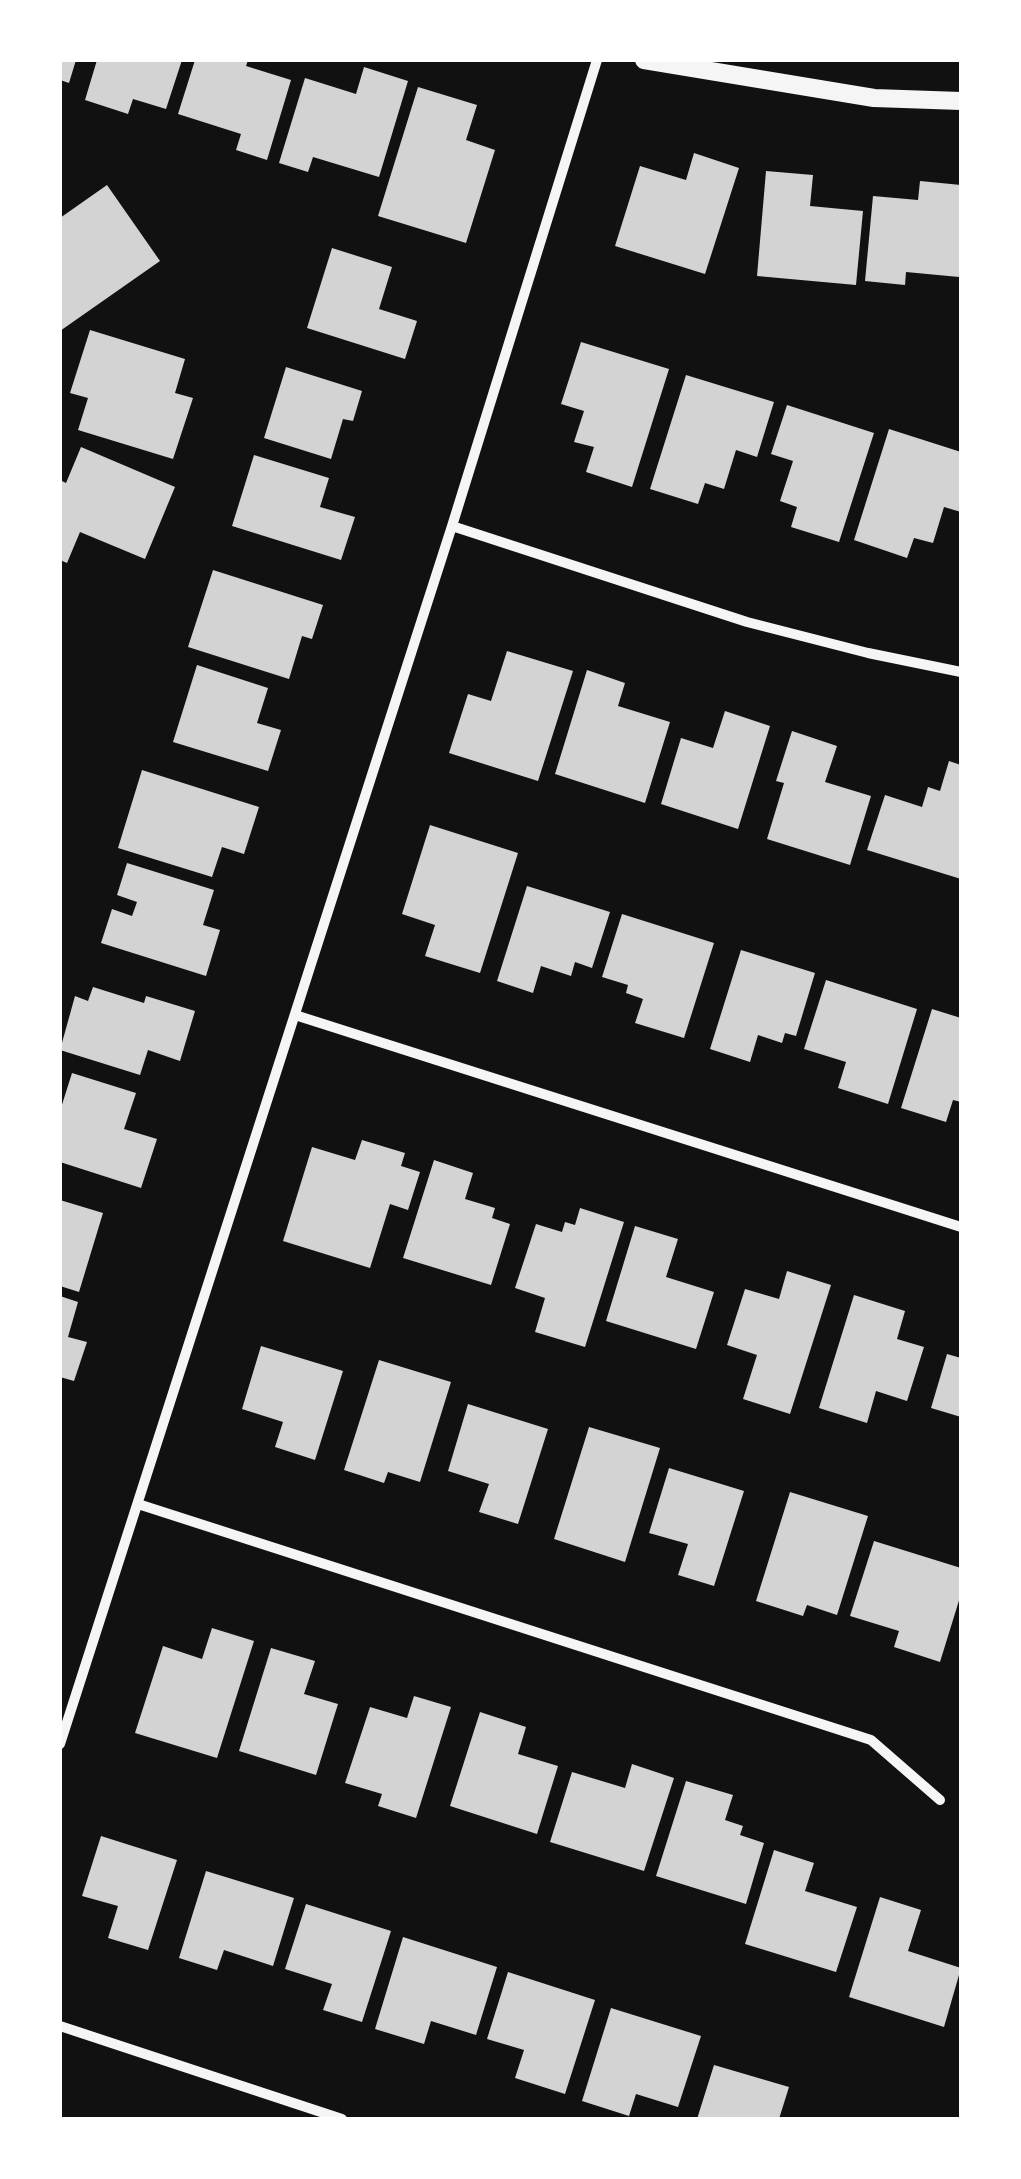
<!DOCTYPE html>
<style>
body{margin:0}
#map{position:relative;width:1021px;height:2179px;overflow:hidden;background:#111;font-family:"Varela Round",sans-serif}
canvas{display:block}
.frame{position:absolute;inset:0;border:62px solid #fff;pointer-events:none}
</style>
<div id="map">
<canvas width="1021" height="2179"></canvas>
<div class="frame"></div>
</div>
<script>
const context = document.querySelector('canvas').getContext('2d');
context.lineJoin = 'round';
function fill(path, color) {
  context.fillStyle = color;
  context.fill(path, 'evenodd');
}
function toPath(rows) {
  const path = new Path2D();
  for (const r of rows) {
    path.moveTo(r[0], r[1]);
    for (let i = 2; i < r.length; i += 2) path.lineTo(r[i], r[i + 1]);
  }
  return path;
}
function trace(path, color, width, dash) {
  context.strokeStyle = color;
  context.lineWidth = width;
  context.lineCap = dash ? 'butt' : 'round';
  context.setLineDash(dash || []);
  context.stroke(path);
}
const building = toPath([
 [60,60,76,60,69,83,60,80],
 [97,60,182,60,166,109,133,99,128,114,85,100],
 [195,60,248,60,246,66,291,80,267,160,236,150,241,134,178,114],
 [364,67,408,81,379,177,313,157,308,172,279,163,305,78,356,94],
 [418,87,477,105,466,140,495,150,466,243,378,216],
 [694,153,739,168,705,274,615,246,640,166,686,180],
 [766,171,813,175,810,206,863,211,856,285,757,276],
 [920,181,961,185,959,277,906,272,905,285,865,281,873,196,918,200],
 [107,185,160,261,60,331,60,218],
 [332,248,392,267,379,309,417,321,405,359,307,328],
 [90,330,185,359,175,393,193,398,173,459,78,430,88,398,70,393],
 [581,342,669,369,632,487,586,472,594,447,574,442,584,411,561,404],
 [286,367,362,391,353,421,343,419,331,459,264,438],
 [686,375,774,402,757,457,736,450,724,489,705,483,698,504,650,489],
 [787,405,874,433,839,542,791,527,797,507,780,501,793,461,771,454],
 [889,429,961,452,961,512,944,507,933,543,914,538,907,558,854,540],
 [81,447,175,487,145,559,80,532,67,563,60,560,60,480,66,483],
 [254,455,329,478,320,507,355,517,341,560,232,526],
 [213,570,323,605,312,639,302,636,289,679,188,647],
 [507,651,573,671,538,781,449,753,468,694,491,701],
 [197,665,268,688,257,723,281,730,268,771,173,742],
 [587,670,625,683,618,706,670,722,645,803,555,774],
 [725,711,770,726,738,829,661,804,681,738,713,748],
 [792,731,837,746,825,782,871,796,850,865,767,839,784,783,776,781],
 [949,761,961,765,961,879,867,850,885,795,922,807,928,787,940,791],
 [142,770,259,807,244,854,222,847,212,877,118,848],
 [430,825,518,853,480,973,425,956,435,925,402,914],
 [127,863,214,890,203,925,220,930,206,976,101,943,112,909,132,916,137,902,117,895],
 [527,886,610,912,592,968,575,962,571,976,541,966,533,993,497,981],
 [622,914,714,943,684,1038,635,1023,643,999,626,993,628,985,602,977],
 [741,950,815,973,796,1036,785,1033,782,1043,758,1035,750,1062,710,1049],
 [826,980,917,1009,888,1104,838,1088,846,1062,804,1049],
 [93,987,144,1003,146,996,195,1011,180,1061,148,1050,140,1075,60,1050,75,996,88,1001],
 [932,1009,961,1018,961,1102,953,1100,946,1122,901,1108],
 [72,1073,136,1093,124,1129,157,1139,141,1188,60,1162,60,1111],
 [362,1140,405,1153,401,1166,420,1172,408,1210,390,1204,370,1268,283,1241,312,1147,355,1160],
 [434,1160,473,1173,465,1199,495,1208,492,1218,510,1224,491,1285,403,1258],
 [60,1200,103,1213,79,1292,60,1286],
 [580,1208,624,1222,585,1347,535,1332,545,1298,515,1288,536,1224,562,1232,565,1222,575,1225],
 [635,1226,678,1239,666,1277,714,1292,696,1349,606,1321],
 [787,1271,831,1285,790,1414,743,1399,757,1355,727,1345,745,1289,779,1299],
 [854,1295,905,1311,897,1339,924,1347,907,1401,876,1391,867,1423,819,1408],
 [60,1296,78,1302,68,1337,87,1342,74,1381,60,1377],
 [261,1346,343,1371,315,1460,275,1447,283,1422,242,1409],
 [947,1354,961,1358,961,1417,931,1408],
 [379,1360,451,1382,420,1482,388,1472,384,1483,344,1470],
 [468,1404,548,1429,518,1524,479,1512,489,1484,448,1471],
 [589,1427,660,1448,625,1562,554,1539],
 [669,1468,744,1491,714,1586,678,1575,688,1544,649,1533],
 [790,1492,868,1516,837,1615,807,1605,803,1616,756,1601],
 [874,1541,961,1568,961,1594,940,1662,894,1647,899,1631,850,1616],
 [212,1628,254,1641,217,1758,135,1733,163,1646,202,1659],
 [271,1648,315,1661,304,1694,338,1704,316,1775,239,1751],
 [414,1696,451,1707,416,1818,378,1806,382,1794,345,1783,370,1707,407,1718],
 [480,1712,526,1727,518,1754,558,1766,537,1834,450,1806],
 [632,1764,674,1778,644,1871,550,1842,572,1772,625,1788],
 [686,1781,733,1795,725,1820,743,1826,740,1835,764,1843,746,1904,656,1876],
 [101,1836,177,1860,148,1950,108,1938,118,1906,82,1896],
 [774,1850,814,1863,805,1891,857,1907,836,1972,745,1944],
 [206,1871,294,1898,273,1966,224,1950,217,1970,179,1958],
 [880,1897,921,1910,908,1951,961,1968,944,2027,849,1997],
 [306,1904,391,1931,362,2022,323,2010,332,1984,285,1969],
 [403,1937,497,1967,476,2035,431,2021,424,2044,375,2029],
 [508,1972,595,2000,565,2094,515,2078,524,2050,487,2039],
 [611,2008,701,2036,678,2107,636,2094,629,2116,582,2101],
 [714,2065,789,2087,779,2119,697,2119]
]);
const minor = toPath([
 [452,526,747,622,868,653,961,672],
 [295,1015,961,1227],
 [138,1504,871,1740,940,1800],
 [60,1744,452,526,597,60],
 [60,2026,342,2119]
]);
const tertiary = toPath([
 [644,60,874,98,961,101]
]);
fill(building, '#d3d3d3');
trace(minor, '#f5f5f5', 10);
trace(tertiary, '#f5f5f5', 18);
</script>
